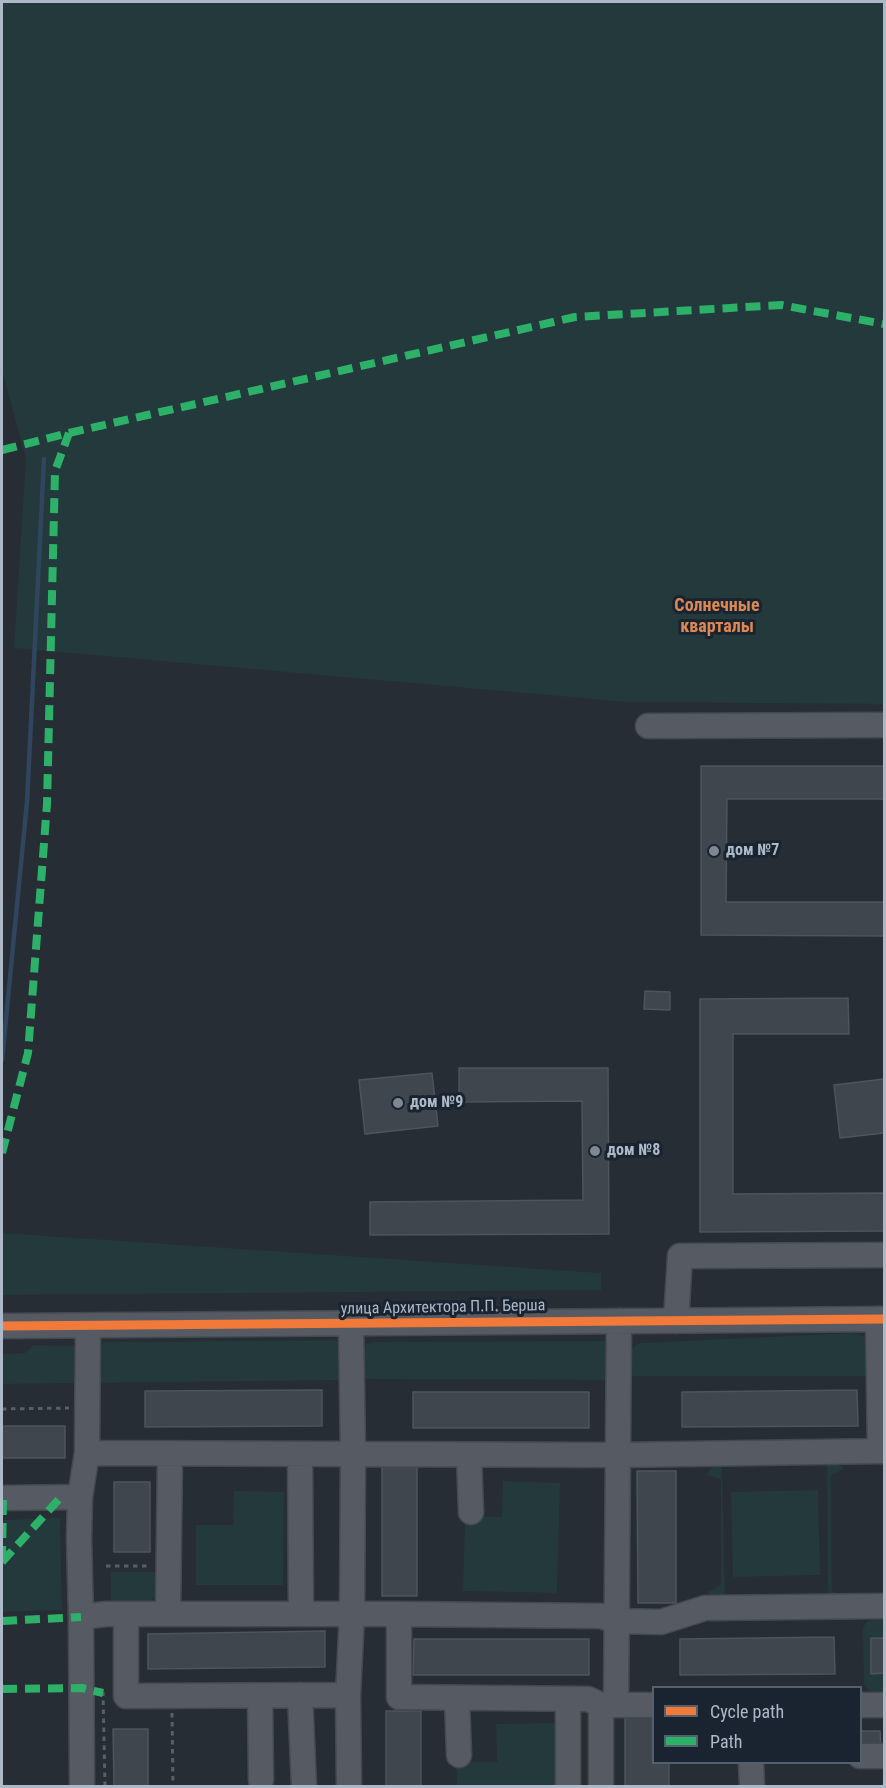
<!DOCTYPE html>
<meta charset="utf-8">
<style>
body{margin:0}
#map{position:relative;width:886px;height:1788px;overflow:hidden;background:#262d35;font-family:"Roboto Condensed",sans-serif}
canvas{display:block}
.frame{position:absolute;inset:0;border:3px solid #aeb9c8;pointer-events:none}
.legend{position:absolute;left:652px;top:1686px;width:210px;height:78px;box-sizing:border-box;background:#192430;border:2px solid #55606d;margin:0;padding:8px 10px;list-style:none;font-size:18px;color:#aeb9c8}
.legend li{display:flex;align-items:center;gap:12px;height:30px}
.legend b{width:30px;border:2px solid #55606d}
</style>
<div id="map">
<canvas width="886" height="1788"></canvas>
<div class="frame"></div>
<ul class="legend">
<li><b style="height:8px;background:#f17a3a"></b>Cycle path</li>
<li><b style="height:8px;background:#2db169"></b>Path</li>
</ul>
</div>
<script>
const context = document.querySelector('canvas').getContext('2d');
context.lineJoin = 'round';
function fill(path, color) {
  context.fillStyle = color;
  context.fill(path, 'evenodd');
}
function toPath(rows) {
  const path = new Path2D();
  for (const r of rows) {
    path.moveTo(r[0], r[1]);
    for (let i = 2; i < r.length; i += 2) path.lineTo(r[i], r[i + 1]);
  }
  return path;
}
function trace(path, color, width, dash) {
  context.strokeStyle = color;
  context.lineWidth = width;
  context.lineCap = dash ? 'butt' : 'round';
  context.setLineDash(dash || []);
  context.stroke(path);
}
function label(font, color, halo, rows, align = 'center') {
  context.font = font + ' "Roboto Condensed",sans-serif';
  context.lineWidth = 6;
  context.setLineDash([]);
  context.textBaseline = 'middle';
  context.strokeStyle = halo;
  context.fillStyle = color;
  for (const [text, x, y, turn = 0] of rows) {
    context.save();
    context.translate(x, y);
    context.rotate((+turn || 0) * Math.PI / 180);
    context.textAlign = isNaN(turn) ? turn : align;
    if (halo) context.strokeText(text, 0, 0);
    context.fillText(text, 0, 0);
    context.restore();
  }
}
const green = toPath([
 [2,2,884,2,884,704,627,702,14,648,26,458,2,370],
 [2,1233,601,1273,601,1290,2,1295],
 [852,1333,863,1336,870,1343,871,1376,623,1376,631,1350,636,1345,641,1343],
 [335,1340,342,1344,341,1380,95,1383,95,1356,104,1342],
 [605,1341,612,1346,611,1380,359,1379,361,1353,366,1344,376,1342],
 [34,1345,74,1346,78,1352,77,1383,2,1384,2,1354,25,1353],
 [827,1462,838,1464,844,1469,831,1475,832,1591,846,1597,828,1601],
 [722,1463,725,1602,711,1597,708,1592,721,1585,721,1479,707,1475,713,1465],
 [503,1481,560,1483,557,1593,463,1591,465,1516,502,1517],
 [818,1490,820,1575,733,1577,731,1492],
 [234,1491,284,1492,283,1585,196,1585,196,1525,233,1525],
 [60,1518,62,1610,2,1612,2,1520],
 [111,1572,157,1572,157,1591,154,1598,147,1603,111,1602],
 [884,1619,884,1638,871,1639,871,1673,884,1673,884,1694,878,1694,867,1689,864,1684,863,1629,866,1622,875,1619],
 [555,1723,556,1786,457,1786,456,1762,497,1762,496,1724]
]);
const stream = toPath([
 [2,1060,27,802,44,459]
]);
const building = toPath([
 [701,766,884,766,884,799,727,799,726,902,884,902,884,936,701,935,701,766],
 [645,991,670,992,670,1010,644,1009,645,991],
 [848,998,849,1034,733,1034,733,1194,884,1193,884,1231,700,1232,700,999,848,998],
 [459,1068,608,1068,609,1234,370,1235,370,1202,583,1200,582,1101,459,1102,459,1068],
 [432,1073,438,1126,365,1134,359,1080,432,1073],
 [884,1079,884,1133,840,1138,834,1085,884,1079],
 [322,1390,322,1426,145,1427,145,1391,322,1390],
 [857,1390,858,1426,682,1427,682,1392,857,1390],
 [413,1392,589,1392,589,1428,413,1428,413,1392],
 [2,1426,65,1426,65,1458,2,1458,2,1426],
 [382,1461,417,1461,417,1596,382,1596,382,1461],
 [637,1471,676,1471,676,1603,638,1603,637,1471],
 [114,1482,150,1482,150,1552,114,1552,114,1482],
 [325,1631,325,1667,148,1669,148,1634,325,1631],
 [834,1637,835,1674,680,1675,680,1639,834,1637],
 [871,1638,884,1638,884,1673,871,1674,871,1638],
 [414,1639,589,1639,589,1675,413,1675,414,1639],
 [386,1711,421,1711,421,1786,386,1786,386,1711],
 [654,1716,654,1762,669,1762,669,1786,625,1786,625,1717,654,1716],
 [113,1729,148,1729,148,1786,114,1786,113,1729],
 [860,1731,880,1731,881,1751,860,1752,860,1731]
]);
const path = toPath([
 [2,1409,69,1408],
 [106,1566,149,1566],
 [172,1713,173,1786],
 [105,1786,103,1693,107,1694]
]);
const minor = toPath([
 [648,726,884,725],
 [878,1319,880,1451],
 [676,1321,680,1256,884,1255],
 [2,1326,884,1319],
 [87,1453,618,1455,884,1451],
 [300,1454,301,1614],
 [469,1455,471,1512],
 [2,1498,80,1497],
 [126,1614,126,1696,348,1695,352,1614,353,1455,351,1324],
 [168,1614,170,1454],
 [399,1614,399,1697,588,1699,601,1705,654,1705],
 [81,1617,106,1614,399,1614,601,1616,617,1621,661,1622,705,1608,884,1606],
 [300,1695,304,1786],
 [348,1695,349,1786],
 [260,1696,261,1780],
 [457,1698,459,1755],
 [568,1699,568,1786],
 [616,1705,619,1321],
 [860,1705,884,1705],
 [860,1756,884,1756],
 [751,1762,752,1786],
 [82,1786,81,1617,79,1538,80,1497,87,1453,88,1326],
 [601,1786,601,1705]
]);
const quiet = toPath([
 [2,450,69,433,575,317,781,305,884,324],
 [2,1153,28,1053,47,804,55,471,69,433],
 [2,1561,3,1498],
 [2,1562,61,1497],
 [2,1621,81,1617],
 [2,1689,82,1688,103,1693]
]);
const cycleway = toPath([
 [2,1326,884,1319]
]);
const markers = [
 [714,851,6,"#7e8895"],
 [398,1103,6,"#7e8895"],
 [595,1151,6,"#7e8895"]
];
const poiNames = [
 ["дом №7",726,851],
 ["дом №9",410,1103],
 ["дом №8",607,1151]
];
const streetNames = [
 ["улица Архитектора П.П. Берша",443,1308,-1]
];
const neighbourhoodNames = [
 ["Солнечные",717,606],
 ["кварталы",717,627]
];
fill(green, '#23393b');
trace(stream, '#2f465e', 4.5);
fill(building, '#40464d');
trace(building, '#4d545e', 1.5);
trace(minor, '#44494f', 27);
trace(path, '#586066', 3, [4.5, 4.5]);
trace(minor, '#565b63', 24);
trace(quiet, '#2db169', 8, [15, 8]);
trace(cycleway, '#f17a3a', 9);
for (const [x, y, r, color] of markers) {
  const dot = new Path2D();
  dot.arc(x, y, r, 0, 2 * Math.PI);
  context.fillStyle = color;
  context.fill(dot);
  trace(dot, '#192430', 2);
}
label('bold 16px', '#aeb9c8', '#192430', poiNames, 'left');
label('16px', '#aeb9c8', '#192430', streetNames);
label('bold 18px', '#dd8854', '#192430', neighbourhoodNames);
</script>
